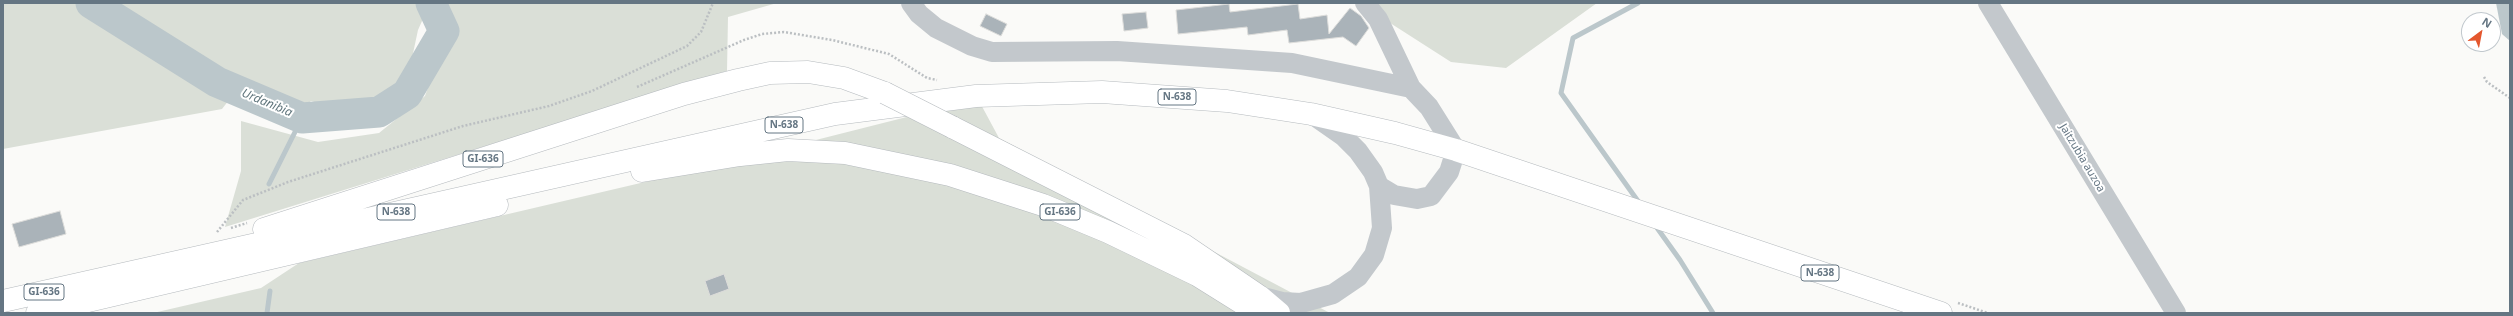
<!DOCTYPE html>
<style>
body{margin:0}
#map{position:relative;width:2513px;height:316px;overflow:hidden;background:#fafaf8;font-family:"Noto Sans",sans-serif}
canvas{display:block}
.frame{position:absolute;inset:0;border:4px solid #657683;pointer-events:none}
.north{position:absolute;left:2461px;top:12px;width:40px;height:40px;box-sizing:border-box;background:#fff;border:1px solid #c1c8cd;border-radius:50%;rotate:32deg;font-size:11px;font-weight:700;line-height:16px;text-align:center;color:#657683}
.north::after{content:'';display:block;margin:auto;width:14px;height:18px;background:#e4572e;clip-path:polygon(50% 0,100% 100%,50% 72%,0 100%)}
</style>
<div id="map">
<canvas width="2513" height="316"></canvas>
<div class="frame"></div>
<div class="north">N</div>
</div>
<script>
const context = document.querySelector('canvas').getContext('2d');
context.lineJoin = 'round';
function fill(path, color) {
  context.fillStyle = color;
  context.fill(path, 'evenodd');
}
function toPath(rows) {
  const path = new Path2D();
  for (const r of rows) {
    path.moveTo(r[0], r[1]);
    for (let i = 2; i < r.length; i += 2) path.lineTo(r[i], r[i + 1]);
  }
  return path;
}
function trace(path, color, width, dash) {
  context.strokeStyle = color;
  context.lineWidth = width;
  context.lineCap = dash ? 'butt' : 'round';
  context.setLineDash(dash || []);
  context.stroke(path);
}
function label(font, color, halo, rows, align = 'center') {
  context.font = font + ' "Noto Sans",sans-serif';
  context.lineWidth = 4;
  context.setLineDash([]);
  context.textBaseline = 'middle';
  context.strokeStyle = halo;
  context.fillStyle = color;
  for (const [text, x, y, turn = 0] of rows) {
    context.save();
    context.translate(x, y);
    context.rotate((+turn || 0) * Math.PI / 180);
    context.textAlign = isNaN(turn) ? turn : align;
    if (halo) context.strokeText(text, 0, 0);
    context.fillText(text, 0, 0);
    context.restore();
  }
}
const green = toPath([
 [3,3,81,3,88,13,229,100,222,109,3,149],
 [110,3,423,3,426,12,418,30,412,58,400,85,372,104,336,109,311,101,304,107,263,90,162,41],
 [441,3,777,3,728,17,727,71,225,227,241,171,241,121,318,142,379,133,425,96,450,26],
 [1375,3,1597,3,1506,68,1451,62,1387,21],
 [978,99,999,138,1330,313,153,313,261,288,299,263,709,167]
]);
const water = toPath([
 [2496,3,2510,3,2510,41,2502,34]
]);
const stream = toPath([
 [1638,3,1573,38,1561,93,1640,204],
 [269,184,302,118],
 [1655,225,1680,260,1713,313],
 [267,313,270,291]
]);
const river = toPath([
 [91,3,217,82,302,118,379,112,407,94,444,31,431,3]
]);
const building = toPath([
 [1229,4,1230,12,1298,4,1300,19,1327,15,1329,34,1350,8,1361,16,1369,28,1356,46,1343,37,1289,43,1287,30,1248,35,1247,27,1178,34,1176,10,1229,4],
 [1146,12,1148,28,1124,31,1122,14,1146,12],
 [986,14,1007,24,1001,36,980,26,986,14],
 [60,211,66,234,19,247,12,224,60,211],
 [724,274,729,289,710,296,705,281,724,274]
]);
const path = toPath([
 [2484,77,2487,82,2510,98],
 [637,87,744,40,762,34,784,32,832,40,889,54,927,78,937,80],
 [231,228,247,223],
 [217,232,243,200,288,182,463,126,549,106,592,91,687,46,701,32,713,3],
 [1958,303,1988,313]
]);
const minor = toPath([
 [911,3,919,14,936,28,972,46,992,52,1117,51,1292,63,1411,88,1429,107,1456,150,1449,172,1431,196,1417,199,1394,195,1379,186],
 [1365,3,1378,19,1411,88],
 [1988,3,2176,313],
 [1259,296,1282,302,1301,303,1333,294,1358,277,1374,255,1382,228,1379,186,1373,172,1358,151,1343,136,1313,115]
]);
const major = toPath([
 [952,127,1184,245,1259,296,1279,313],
 [642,171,740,155,788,150,845,153,950,175,1043,205,1108,232,1197,275,1258,313],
 [264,229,684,94,738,80,770,73,808,72,844,78,885,93],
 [3,301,835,114,976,96,1102,92,1227,101,1311,114,1395,133,1456,150,1941,313],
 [37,313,497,205]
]);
const majorBridge = toPath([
 [885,93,952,127]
]);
const shields = [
 [1177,97,38],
 [784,125,38],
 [483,159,40],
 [396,212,38],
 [1060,212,40],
 [1820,273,38],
 [44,292,40]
];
const shieldNames = [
 ["N-638",1177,97],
 ["N-638",784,125],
 ["GI-636",483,159],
 ["N-638",396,212],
 ["GI-636",1060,212],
 ["N-638",1820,273],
 ["GI-636",44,292]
];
const streetNames = [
 ["Jaitzubia auzoa",2082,158,59]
];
const waterNames = [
 ["Urdanibia",267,103,23]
];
fill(green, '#dadfd7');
fill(water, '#bbc7cb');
trace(stream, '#bbc7cb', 5);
trace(river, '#bbc7cb', 31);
fill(building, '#aab3b9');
trace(building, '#dcdcda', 1);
trace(major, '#b5babe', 23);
trace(path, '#bbbfc2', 2.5, [2, 2]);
trace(minor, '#c3c8cc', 20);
trace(major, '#fff', 22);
trace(majorBridge, '#b5babe', 23, []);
trace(majorBridge, '#fff', 22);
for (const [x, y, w] of shields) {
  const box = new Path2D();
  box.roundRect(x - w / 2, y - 8, w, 16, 3);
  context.fillStyle = '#fff';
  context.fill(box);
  trace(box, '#657683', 1);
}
label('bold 10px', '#657683', null, shieldNames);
label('11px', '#657683', '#fff', streetNames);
label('italic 12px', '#60757c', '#fff', waterNames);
</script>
